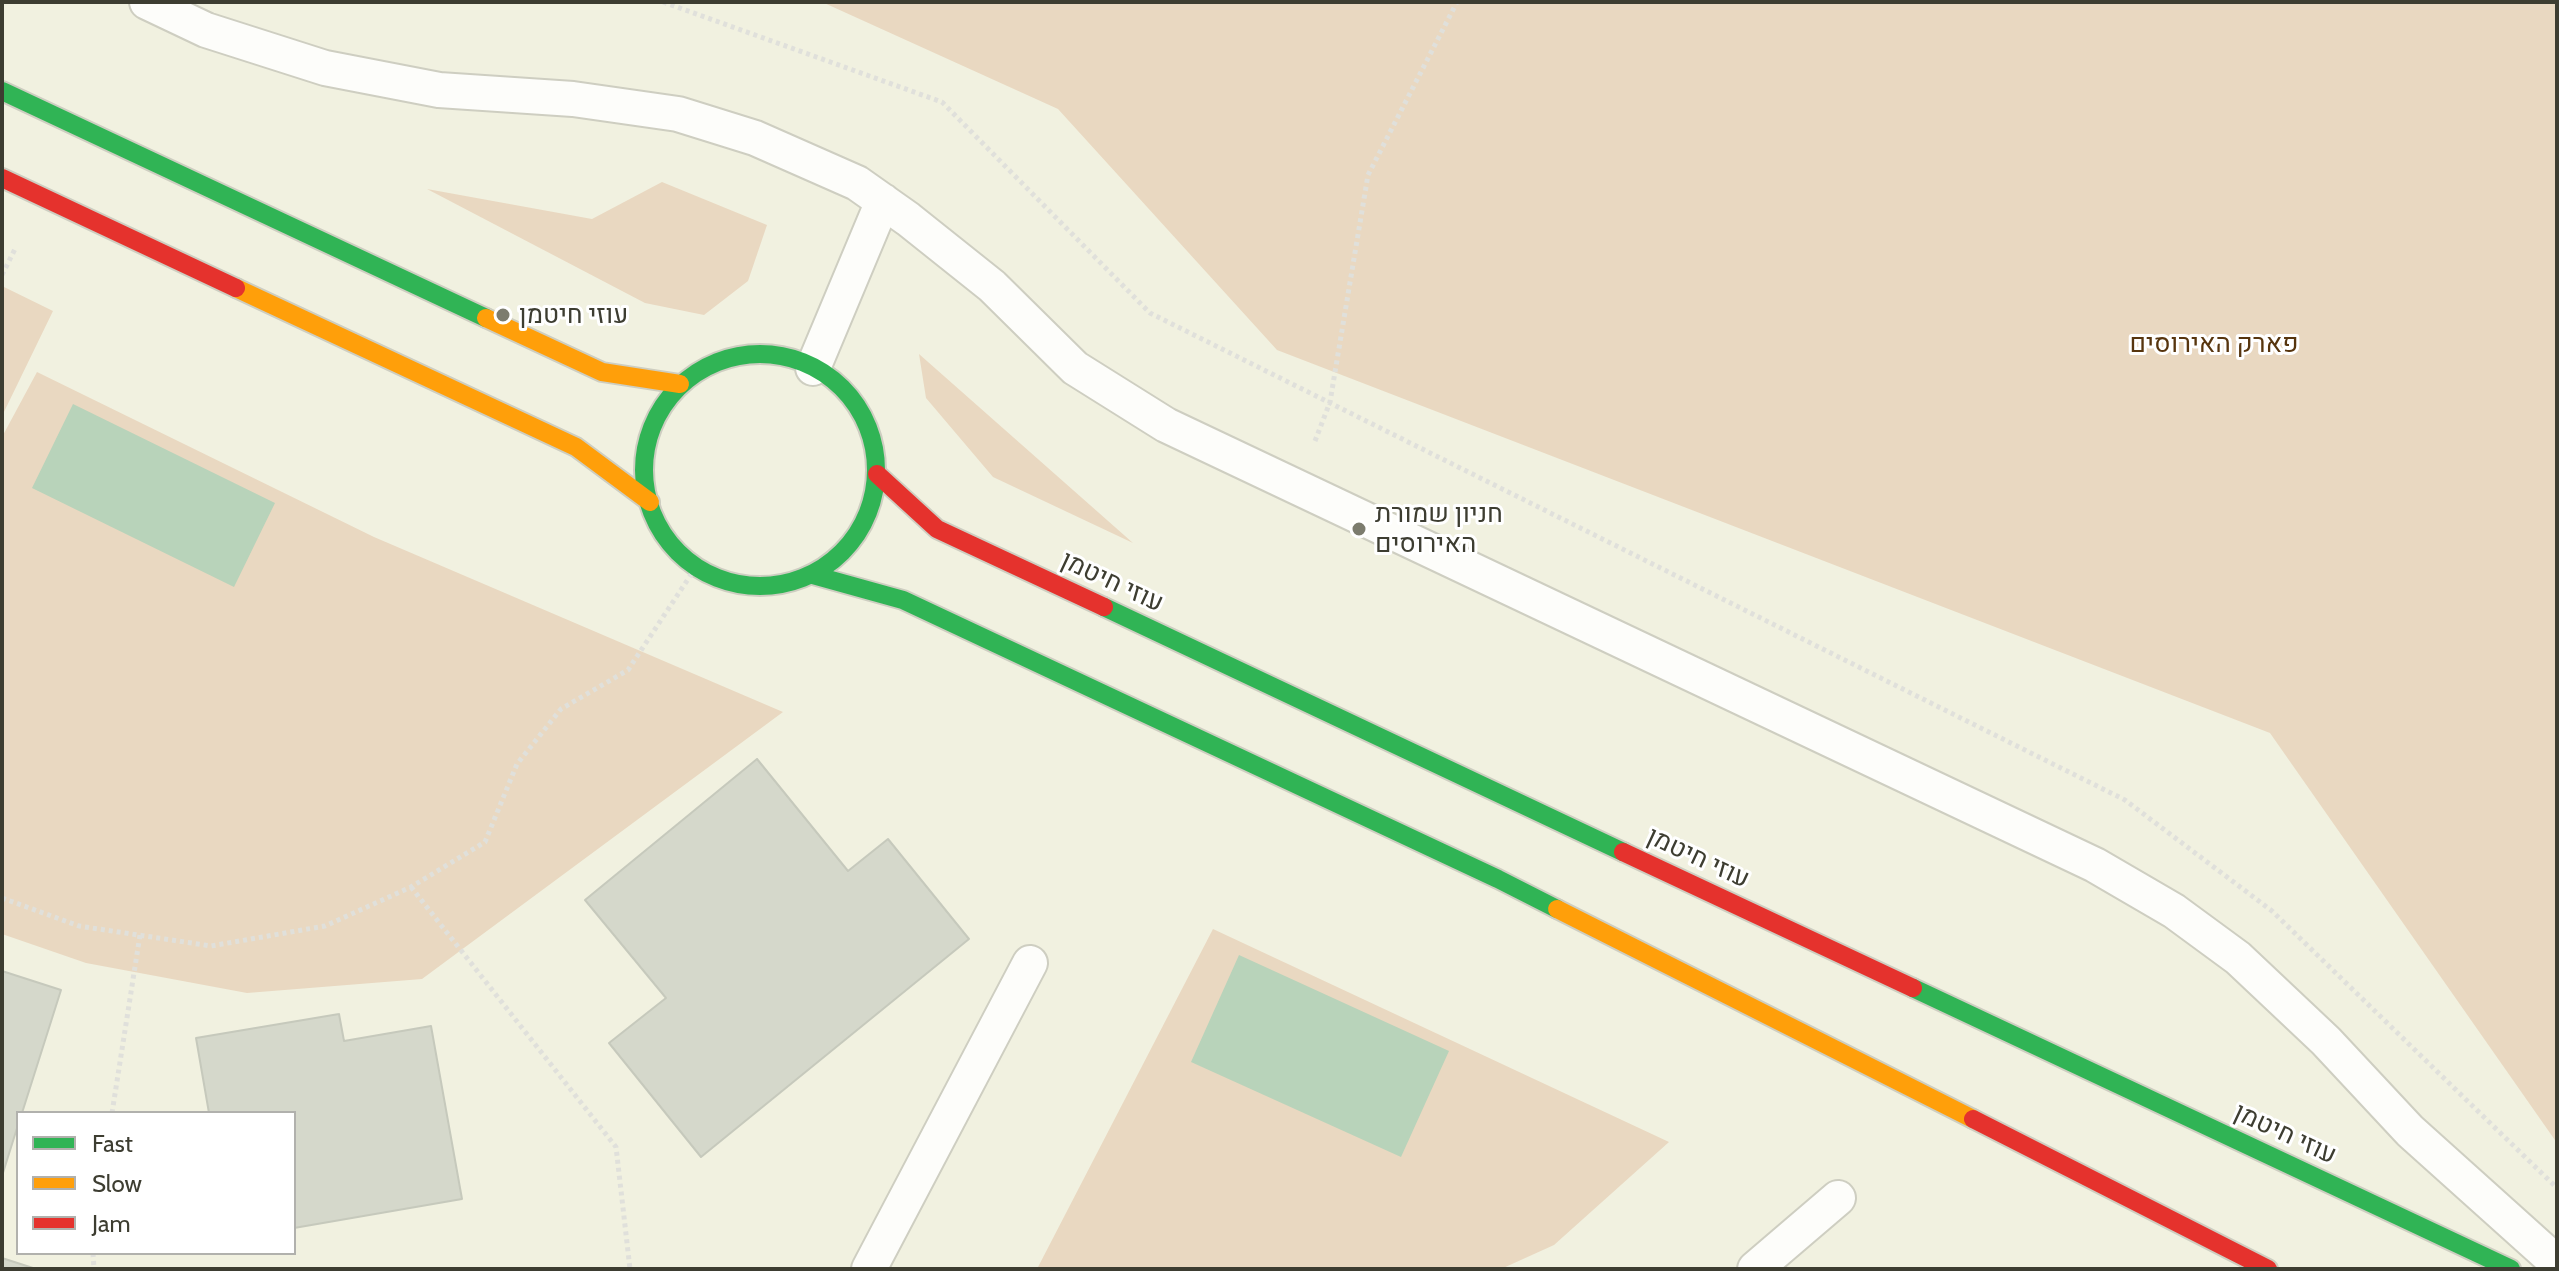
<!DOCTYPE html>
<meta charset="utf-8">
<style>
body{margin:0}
#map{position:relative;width:2559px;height:1271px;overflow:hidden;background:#f1f1e0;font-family:Cabin,sans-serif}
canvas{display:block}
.frame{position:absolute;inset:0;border:4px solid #3d3d31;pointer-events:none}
.legend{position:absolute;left:16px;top:1111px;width:280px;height:144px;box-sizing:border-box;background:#fff;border:2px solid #b1b1ad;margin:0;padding:10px 14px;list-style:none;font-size:24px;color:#3d3d31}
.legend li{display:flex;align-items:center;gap:16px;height:40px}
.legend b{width:40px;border:2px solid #b1b1ad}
</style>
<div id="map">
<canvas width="2559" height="1271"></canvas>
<div class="frame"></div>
<ul class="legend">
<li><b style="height:10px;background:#30b455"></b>Fast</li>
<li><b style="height:10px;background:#ff9f0a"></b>Slow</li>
<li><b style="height:10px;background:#e5322d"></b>Jam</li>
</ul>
</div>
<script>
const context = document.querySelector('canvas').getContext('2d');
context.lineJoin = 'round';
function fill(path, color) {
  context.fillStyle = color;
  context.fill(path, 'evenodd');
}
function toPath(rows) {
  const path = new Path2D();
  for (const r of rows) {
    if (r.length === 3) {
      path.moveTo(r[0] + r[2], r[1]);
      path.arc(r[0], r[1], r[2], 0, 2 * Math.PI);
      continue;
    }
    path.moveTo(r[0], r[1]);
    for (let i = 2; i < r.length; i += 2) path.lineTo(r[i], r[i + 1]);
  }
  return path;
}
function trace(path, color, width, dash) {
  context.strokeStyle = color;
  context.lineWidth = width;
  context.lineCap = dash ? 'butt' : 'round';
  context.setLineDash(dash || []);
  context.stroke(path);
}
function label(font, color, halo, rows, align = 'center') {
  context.font = font + ' Cabin,Heebo,sans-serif';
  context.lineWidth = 6;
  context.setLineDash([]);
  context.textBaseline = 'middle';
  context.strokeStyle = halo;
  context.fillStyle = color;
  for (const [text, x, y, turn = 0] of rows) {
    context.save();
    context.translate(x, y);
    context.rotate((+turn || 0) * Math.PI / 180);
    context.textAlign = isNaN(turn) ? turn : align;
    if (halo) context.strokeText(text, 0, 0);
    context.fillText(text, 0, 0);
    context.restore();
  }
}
const green = toPath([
 [822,2,2557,2,2557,1143,2270,733,1277,350,1058,109],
 [662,182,767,225,748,281,704,315,645,303,427,189,592,219],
 [2,286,53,311,2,416],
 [919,354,1133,543,993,477,926,398],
 [37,372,374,537,783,712,422,979,247,993,86,963,2,934,2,437],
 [1213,929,1669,1142,1554,1245,1501,1269,1037,1269]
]);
const water = toPath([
 [73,404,275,503,234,587,32,488],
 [1239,955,1449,1051,1401,1157,1191,1062]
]);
const building = toPath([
 [757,759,848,871,888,839,969,939,701,1157,609,1043,666,998,585,900,757,759],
 [2,971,61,990,22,1113,18,1113,18,1125,2,1176,2,971],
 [339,1014,344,1041,431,1026,462,1199,294,1228,294,1113,209,1113,196,1038,339,1014],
 [2,1258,36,1269,2,1269,2,1258]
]);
const path = toPath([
 [663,2,942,102,1150,313,2125,800,2272,911,2557,1188],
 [2,275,16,247],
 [1315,441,1330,402,1368,175,1457,2],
 [411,887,616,1147,630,1269],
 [2,898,79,926,211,946,325,926,411,887,485,842,517,764,561,709,628,670,696,567],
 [112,1113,140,935],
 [93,1253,94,1269]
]);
const lane = toPath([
 [147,2,206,30,325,68,439,90,573,99,678,114,755,138,857,183,908,219,992,286,1075,368,1166,425,2095,865,2174,911,2238,958,2326,1041,2410,1131,2557,1263],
 [813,368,883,201],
 [869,1269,1030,963],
 [1755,1269,1838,1198]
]);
const fast = toPath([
 [2,91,486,318],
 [760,470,116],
 [813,575,903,600,1498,879,1557,909],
 [1104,607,1623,852],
 [1913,988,2511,1269]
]);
const slow = toPath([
 [236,288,576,447,650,502],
 [486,318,602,372,680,384],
 [1557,909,1973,1119]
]);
const jam = toPath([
 [2,178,236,288],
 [877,474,937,529,1104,607],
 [1623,852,1913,988],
 [1973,1119,2268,1269]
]);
const markers = [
 [503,315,8,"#7c7c6e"],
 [1359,529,8,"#7c7c6e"]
];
const poiNames = [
 ["עוזי חיטמן",519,315],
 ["חניון שמורת",1375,514],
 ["האירוסים",1375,544]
];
const parkNames = [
 ["פארק האירוסים",2214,344]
];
const streetNames = [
 ["עוזי חיטמן",1112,582,25],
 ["עוזי חיטמן",1698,858,25],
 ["עוזי חיטמן",2285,1134,25]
];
fill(green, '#e9d8c1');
fill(water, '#b8d3ba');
fill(building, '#d5d8cb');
trace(building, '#c6c9bc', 2);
trace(lane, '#cecec1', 38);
trace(fast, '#cecec1', 22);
trace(slow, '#cecec1', 22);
trace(jam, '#cecec1', 22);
trace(path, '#e0e0db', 5, [4, 4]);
trace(lane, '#fdfdfa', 34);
trace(fast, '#30b455', 18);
trace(slow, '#ff9f0a', 18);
trace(jam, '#e5322d', 18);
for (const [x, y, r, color] of markers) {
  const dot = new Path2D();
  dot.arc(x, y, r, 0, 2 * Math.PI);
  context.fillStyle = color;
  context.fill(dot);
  trace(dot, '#fff', 3);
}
label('26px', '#3d3d31', '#fff', poiNames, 'left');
label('26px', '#57350e', '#fff', parkNames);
label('26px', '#3d3d31', '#fff', streetNames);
</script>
